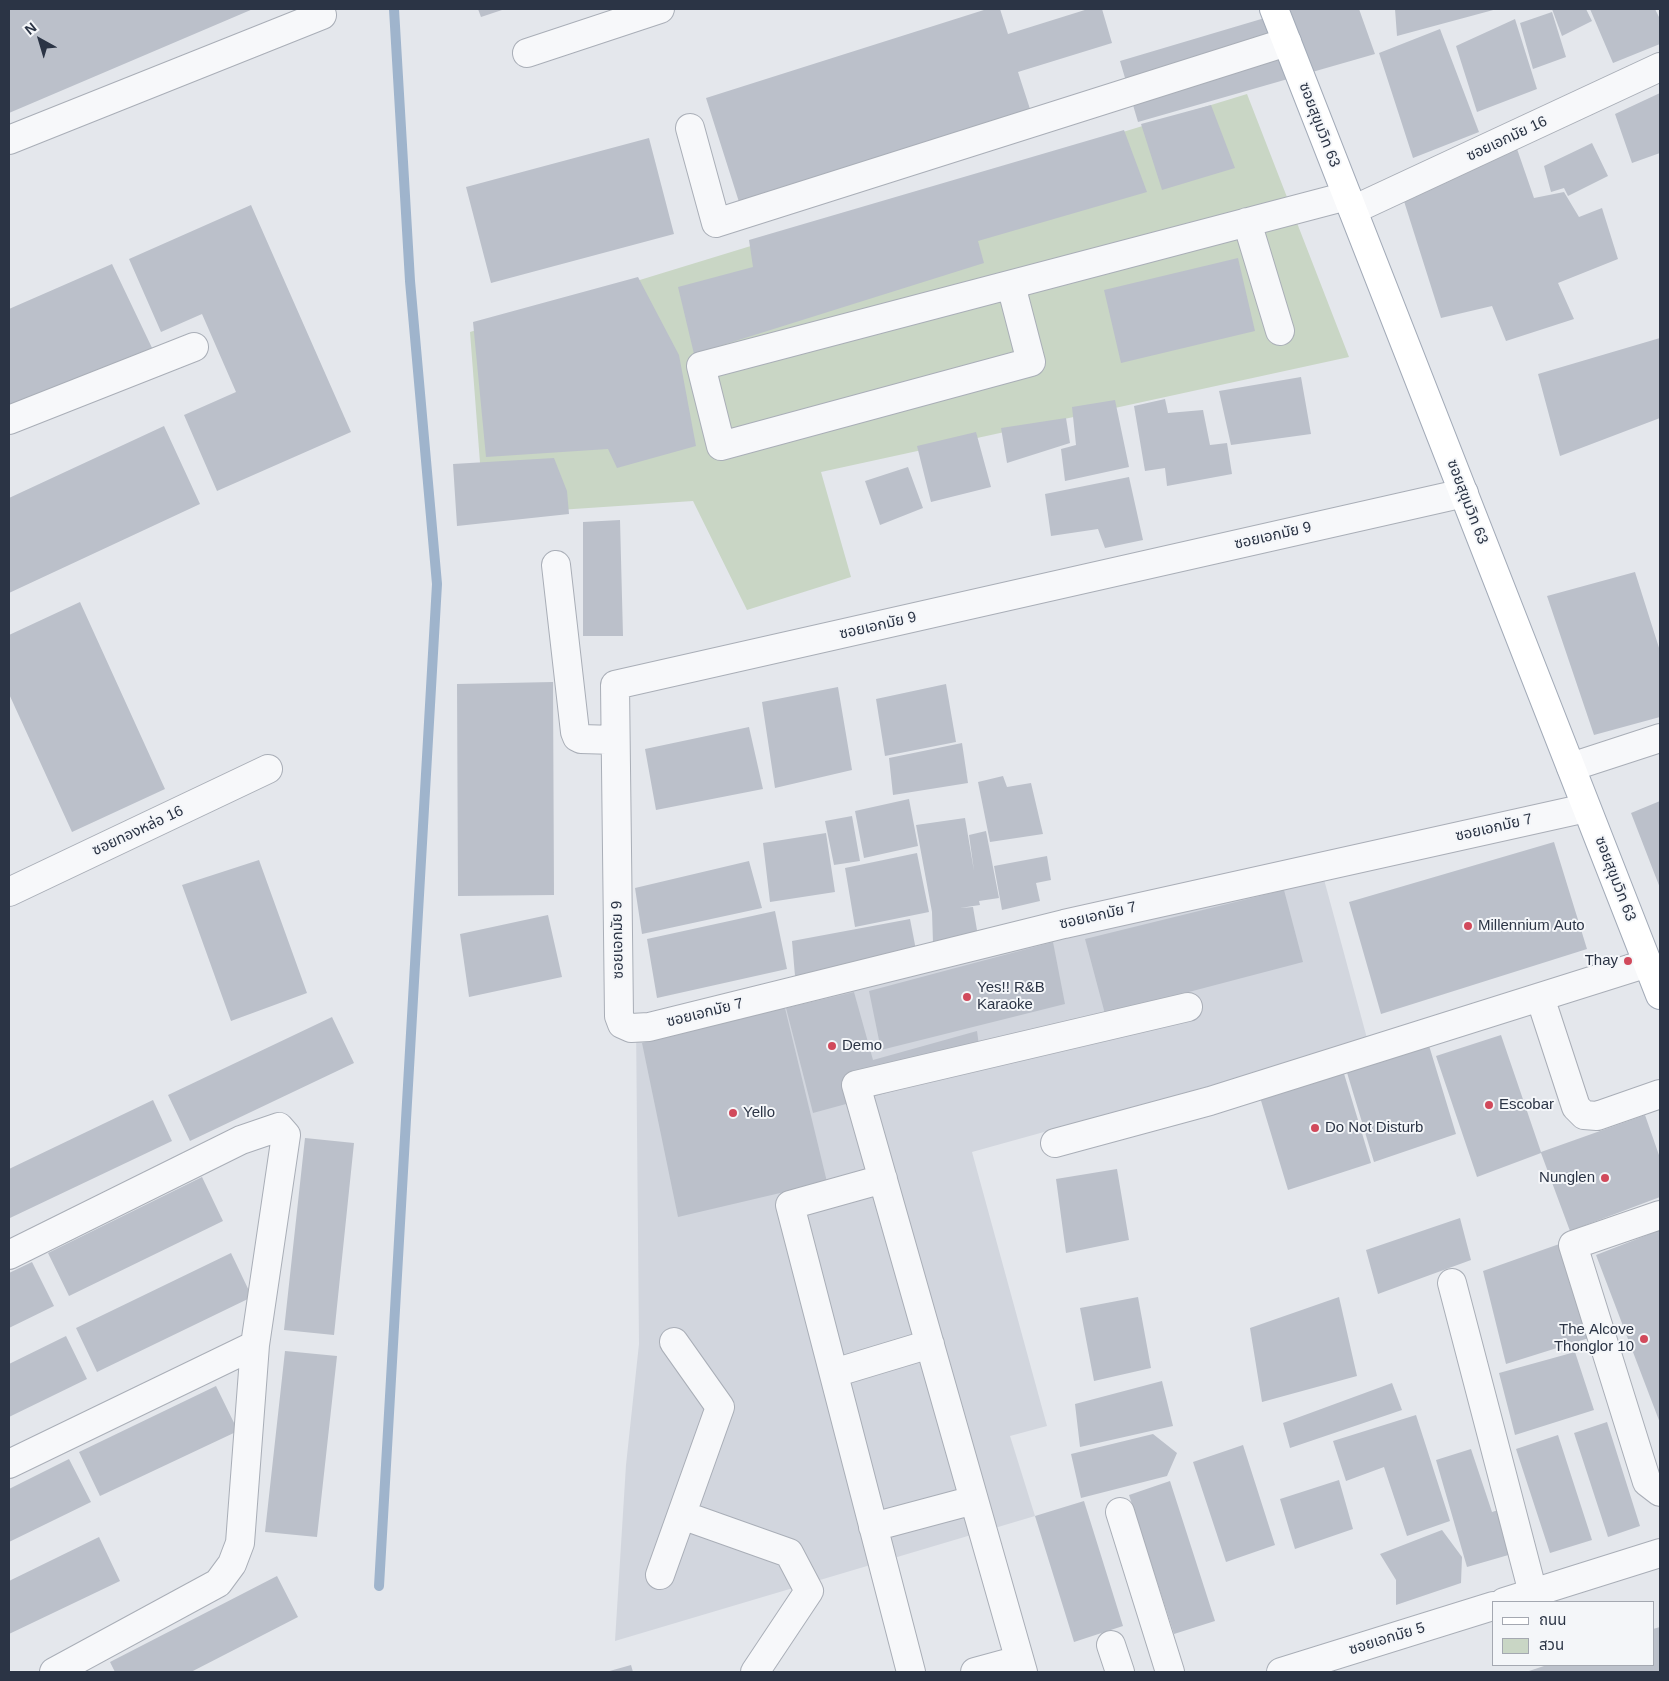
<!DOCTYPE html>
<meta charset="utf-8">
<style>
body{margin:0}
#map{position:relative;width:1669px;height:1681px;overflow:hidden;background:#e4e7ec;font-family:Arial,"Noto Sans Thai",sans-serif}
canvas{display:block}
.frame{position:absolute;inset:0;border:10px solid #2b3445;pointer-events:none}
.legend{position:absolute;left:1492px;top:1601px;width:162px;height:65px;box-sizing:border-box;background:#f4f6f9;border:1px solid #a4a8b1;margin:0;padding:6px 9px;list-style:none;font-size:15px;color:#2b3445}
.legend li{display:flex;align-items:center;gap:10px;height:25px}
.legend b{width:25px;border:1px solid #a4a8b1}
.north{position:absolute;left:15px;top:15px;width:50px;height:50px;-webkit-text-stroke:4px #f4f6f9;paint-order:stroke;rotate:321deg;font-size:14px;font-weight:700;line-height:20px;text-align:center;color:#2b3445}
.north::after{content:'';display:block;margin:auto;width:18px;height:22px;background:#2b3445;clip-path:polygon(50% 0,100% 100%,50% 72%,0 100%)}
</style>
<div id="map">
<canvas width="1669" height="1681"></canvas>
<div class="frame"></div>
<ul class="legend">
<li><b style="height:6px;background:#fff"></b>ถนน</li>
<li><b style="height:14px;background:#c9d6c5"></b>สวน</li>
</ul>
<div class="north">N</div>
</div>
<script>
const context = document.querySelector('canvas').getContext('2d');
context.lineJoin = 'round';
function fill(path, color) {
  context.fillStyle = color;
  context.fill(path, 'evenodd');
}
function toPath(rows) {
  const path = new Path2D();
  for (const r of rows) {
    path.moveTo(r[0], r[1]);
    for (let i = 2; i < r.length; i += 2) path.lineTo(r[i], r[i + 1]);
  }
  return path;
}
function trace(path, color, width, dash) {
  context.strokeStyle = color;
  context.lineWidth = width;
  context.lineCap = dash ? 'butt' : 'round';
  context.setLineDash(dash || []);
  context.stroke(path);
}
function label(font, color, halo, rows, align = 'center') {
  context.font = font + ' Arial,"Noto Sans Thai",sans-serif';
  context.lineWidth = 4;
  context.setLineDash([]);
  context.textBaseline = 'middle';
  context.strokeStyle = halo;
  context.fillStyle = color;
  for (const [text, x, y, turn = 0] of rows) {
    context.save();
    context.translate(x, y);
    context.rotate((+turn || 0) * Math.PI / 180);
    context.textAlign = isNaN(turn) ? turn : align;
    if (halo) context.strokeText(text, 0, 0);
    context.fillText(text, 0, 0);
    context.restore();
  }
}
const built = toPath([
 [1322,872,1368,1042,972,1152,1047,1426,1010,1436,1035,1516,615,1641,626,1465,639,1344,636,1021]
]);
const green = toPath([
 [1247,94,1349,357,821,472,851,577,747,610,693,501,484,515,470,332]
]);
const stream = toPath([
 [379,1586,437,584,410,281,394,9]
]);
const building = toPath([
 [9,9,253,9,9,113],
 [478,9,505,9,481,17],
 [987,9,1000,9,1008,34,1088,9,1102,9,1112,43,1018,72,1030,109,739,202,706,98],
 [1295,9,1359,9,1375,54,1138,122,1120,61],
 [1395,9,1497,9,1397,36],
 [1552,9,1586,9,1592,21,1562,36],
 [1590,9,1655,9,1660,19,1660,44,1613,63],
 [1552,12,1566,57,1533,69,1520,23],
 [1515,19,1537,89,1477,112,1456,46],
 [1440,29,1479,132,1413,158,1379,53],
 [1660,93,1660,153,1632,163,1615,114],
 [1211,105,1235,168,1162,190,1141,124],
 [1124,130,1147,192,978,241,984,263,694,354,678,287,753,267,749,240],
 [649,138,674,234,491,283,466,187],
 [1592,143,1608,176,1568,196,1564,188,1551,192,1544,166],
 [1516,146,1534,198,1564,192,1579,217,1602,208,1618,259,1558,283,1574,319,1506,341,1492,306,1441,318,1403,198],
 [251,205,351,432,217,491,184,415,236,392,202,314,161,332,129,259],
 [1238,258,1255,331,1121,363,1104,290],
 [112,264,154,352,9,411,9,309],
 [638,277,679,355,696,446,617,468,608,449,486,457,473,322],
 [1660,338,1660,418,1560,456,1538,374],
 [1301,377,1311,434,1231,445,1219,391],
 [1165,399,1168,413,1203,410,1210,445,1227,443,1232,474,1167,486,1165,468,1145,471,1134,406],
 [1115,400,1129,467,1065,481,1061,449,1076,445,1072,407],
 [1066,418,1070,443,1007,463,1001,428],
 [164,426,200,504,9,593,9,498],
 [976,432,991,487,931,502,917,446],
 [554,458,567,491,569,514,457,526,453,464],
 [908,467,923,508,880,525,865,481],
 [1129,477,1143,540,1105,548,1098,529,1051,536,1045,494],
 [620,520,623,636,583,636,583,522],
 [1635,572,1660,651,1660,717,1594,735,1547,596],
 [80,602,165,789,72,832,9,694,9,635],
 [553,682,554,895,458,896,457,684],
 [946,684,956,742,885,756,876,699],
 [838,687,852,770,775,788,762,702],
 [749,727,763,789,656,810,645,749],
 [962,743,968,783,893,795,889,758],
 [1003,776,1007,787,1031,783,1043,834,990,842,978,782],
 [909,799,918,846,864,858,855,811],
 [1660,801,1660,888,1631,813],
 [852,816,860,861,834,865,825,821],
 [965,818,974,871,969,835,986,831,999,898,979,901,980,905,960,908,973,907,978,936,933,943,932,912,916,825],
 [826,833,835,892,770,902,763,843],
 [1554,842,1587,949,1381,1014,1349,902],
 [917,853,929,912,855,927,845,868],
 [1047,856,1051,880,1036,883,1040,901,1002,910,994,866],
 [259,860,307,993,231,1021,182,885],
 [749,861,762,908,642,934,635,888],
 [1284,890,1303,962,1105,1014,1085,939],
 [775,911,787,969,657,998,647,939],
 [548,915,562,977,469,997,460,934],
 [910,919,916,950,795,976,792,941],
 [1053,942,1065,1004,881,1050,869,991],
 [854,992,873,1060,977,1031,982,1067,813,1113,786,1008],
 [785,1008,827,1182,678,1217,642,1043],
 [332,1017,354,1063,190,1141,168,1095],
 [1501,1035,1541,1152,1645,1115,1660,1158,1660,1197,1570,1231,1541,1153,1477,1177,1436,1056],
 [1427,1039,1456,1134,1374,1162,1345,1066],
 [1342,1067,1371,1163,1288,1190,1259,1094],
 [153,1100,172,1141,10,1218,9,1169],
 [305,1138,354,1143,334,1335,284,1330],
 [1117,1169,1129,1240,1066,1253,1056,1179],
 [202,1177,223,1221,69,1296,48,1253],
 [1460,1218,1471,1260,1378,1294,1366,1250],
 [1660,1230,1660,1423,1596,1255],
 [1565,1242,1592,1337,1506,1364,1483,1271],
 [231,1253,252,1297,97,1372,76,1328],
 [32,1262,54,1306,9,1328,9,1273],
 [1138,1297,1151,1368,1094,1381,1080,1308],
 [1339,1297,1357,1376,1262,1402,1250,1328],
 [66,1336,87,1379,9,1417,9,1364],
 [285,1351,337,1356,317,1537,265,1532],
 [1575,1352,1594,1410,1515,1435,1499,1373],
 [1162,1381,1173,1426,1080,1447,1075,1404],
 [1392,1383,1402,1410,1290,1448,1283,1423],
 [216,1386,238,1431,100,1496,79,1452],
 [1416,1415,1450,1521,1407,1536,1384,1467,1346,1481,1333,1441],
 [1607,1422,1640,1526,1608,1537,1574,1433],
 [1153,1434,1177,1453,1167,1476,1081,1498,1071,1454],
 [1558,1435,1592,1540,1550,1553,1516,1449],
 [1243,1445,1275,1545,1226,1562,1193,1462],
 [1471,1449,1492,1512,1523,1502,1536,1547,1467,1567,1436,1460],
 [69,1459,91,1502,9,1542,9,1489],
 [1339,1480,1353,1529,1295,1549,1280,1499],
 [1170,1481,1215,1621,1174,1634,1129,1495],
 [1084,1501,1123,1626,1074,1642,1035,1516],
 [1442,1530,1462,1557,1461,1583,1396,1605,1396,1580,1380,1554],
 [99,1537,120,1581,9,1634,9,1581],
 [277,1576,298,1617,191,1672,115,1672,110,1662],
 [1660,1627,1660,1672,1526,1672,1547,1665,1653,1665,1653,1629],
 [631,1665,633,1672,606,1672]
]);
const minor = toPath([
 [527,53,660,9],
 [690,128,716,223,1287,42],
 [9,140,322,15],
 [1353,210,1660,67],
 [1247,222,1280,331],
 [1011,285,1031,362,721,446,701,366,1347,196],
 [9,420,194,347],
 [1464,493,615,685,619,1016,622,1024,631,1028,649,1027,1064,924,1586,808],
 [556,565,575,732,577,737,581,739,615,740],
 [1571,767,1660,738],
 [9,892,268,769],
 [1540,997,1576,1107,1584,1115,1597,1116,1660,1094],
 [1055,1143,1210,1101,1648,963],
 [883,1179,790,1205,911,1672],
 [1660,1215,1573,1245,1647,1482,1660,1492],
 [9,1255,241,1140,279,1127,286,1135,255,1345,240,1543,232,1564,218,1583,54,1672],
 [1452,1283,1533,1593],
 [834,1373,930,1344],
 [9,1464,255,1345],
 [1120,1512,1170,1672],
 [682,1515,789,1553,809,1591,755,1672],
 [873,1527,974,1500],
 [660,1575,720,1407,674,1342],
 [1504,1602,1660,1553],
 [1111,1645,1120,1672],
 [975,1672,1019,1660],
 [1023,1672,856,1085,1188,1007],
 [1281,1672,1493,1606]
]);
const major = toPath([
 [1274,9,1660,995]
]);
const markers = [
 [1468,926,5,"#d1495b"],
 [1628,961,5,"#d1495b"],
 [967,997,5,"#d1495b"],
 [832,1046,5,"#d1495b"],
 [1489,1105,5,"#d1495b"],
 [733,1113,5,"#d1495b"],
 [1315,1128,5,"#d1495b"],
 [1605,1178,5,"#d1495b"],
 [1644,1339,5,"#d1495b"]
];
const streetNames = [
 ["ซอยสุขุมวิท 63",1319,125,69],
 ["ซอยเอกมัย 16",1507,139,-25],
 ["ซอยสุขุมวิท 63",1467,502,69],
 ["ซอยเอกมัย 9",1273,536,-13],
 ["ซอยเอกมัย 9",878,626,-13],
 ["ซอยเอกมัย 7",1494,828,-13],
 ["ซอยทองหล่อ 16",138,831,-25],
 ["ซอยสุขุมวิท 63",1615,879,69],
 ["ซอยเอกมัย 7",1098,916,-13],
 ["ซอยเอกมัย 9",618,940,-91],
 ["ซอยเอกมัย 7",705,1013,-14],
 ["ซอยเอกมัย 5",1387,1639,-17]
];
const poiNames = [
 ["Millennium Auto",1478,926],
 ["Thay",1618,961,"right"],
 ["Yes!! R&B",977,988],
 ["Karaoke",977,1005],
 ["Demo",842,1046],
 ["Escobar",1499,1105],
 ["Yello",743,1113],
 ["Do Not Disturb",1325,1128],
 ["Nunglen",1595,1178,"right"],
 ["The Alcove",1634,1330,"right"],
 ["Thonglor 10",1634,1347,"right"]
];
fill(built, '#d2d6de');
fill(green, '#c9d6c5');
trace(stream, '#9fb4cc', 10);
fill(building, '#bbc0ca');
trace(minor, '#a9aeb7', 30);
trace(major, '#a3abb8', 30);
trace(minor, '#f7f8fa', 28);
trace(major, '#fff', 28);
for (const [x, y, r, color] of markers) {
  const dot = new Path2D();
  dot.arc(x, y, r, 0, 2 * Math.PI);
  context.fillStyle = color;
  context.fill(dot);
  trace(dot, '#f4f6f9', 2);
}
label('15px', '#2b3445', '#f4f6f9', streetNames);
label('15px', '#2b3445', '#f4f6f9', poiNames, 'left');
</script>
